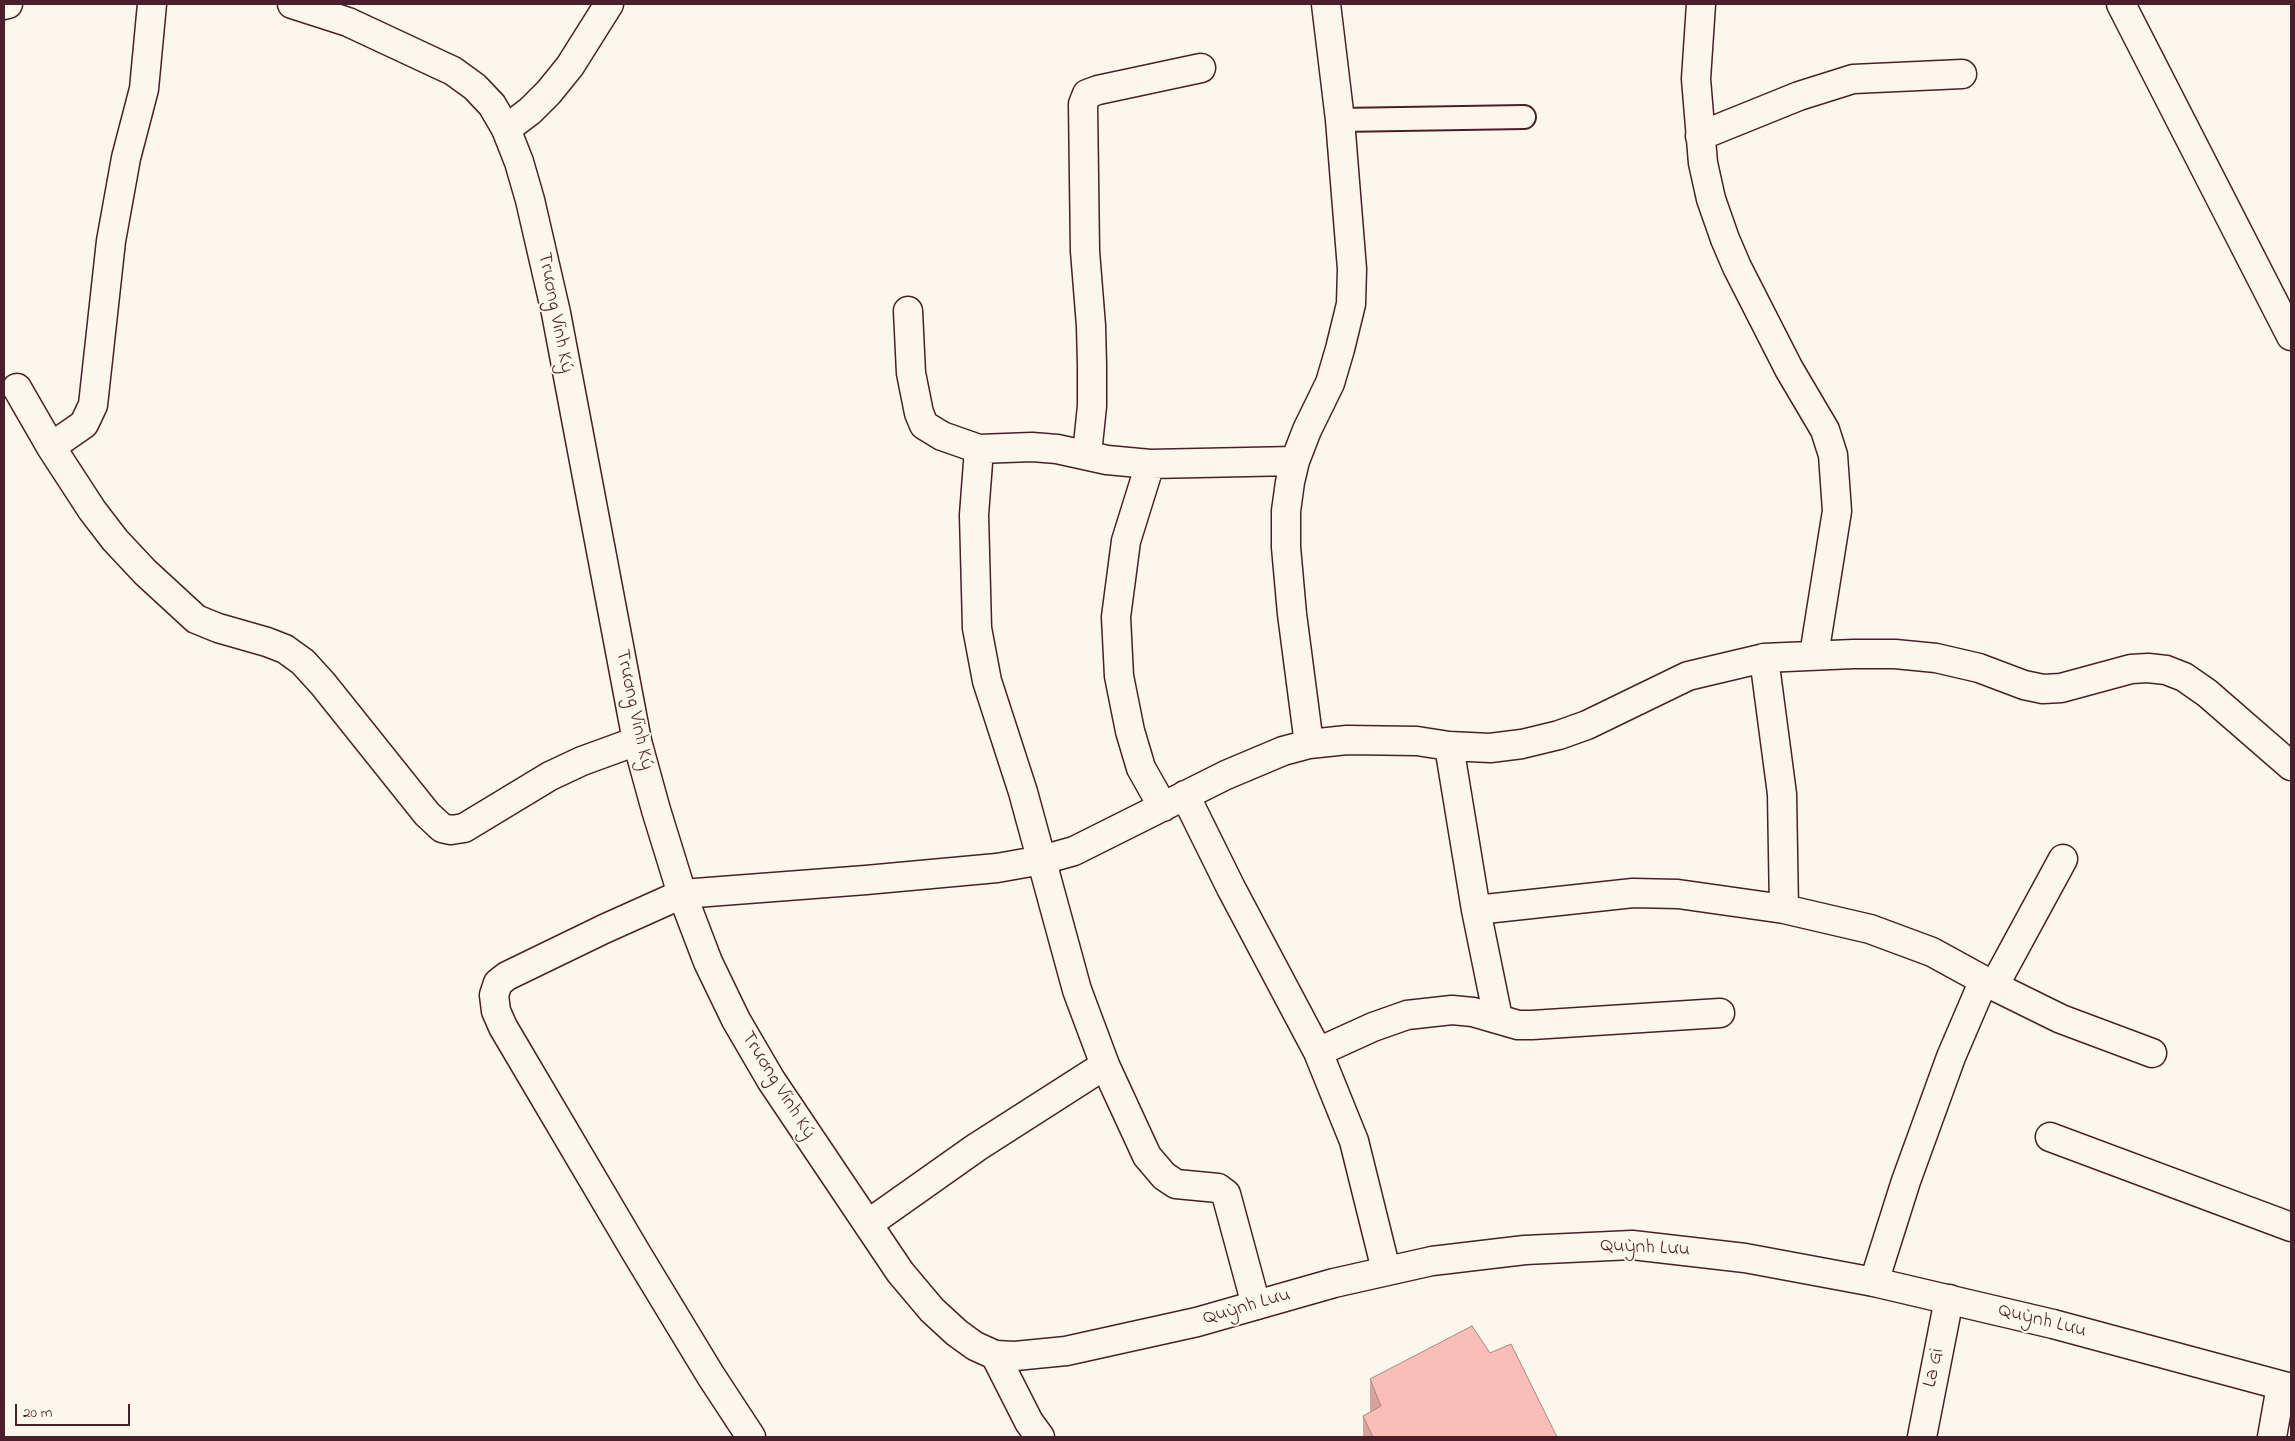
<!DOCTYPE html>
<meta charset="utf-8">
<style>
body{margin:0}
#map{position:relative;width:2295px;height:1441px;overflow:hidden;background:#fbf7ec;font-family:"Indie Flower",sans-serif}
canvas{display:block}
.frame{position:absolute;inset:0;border:5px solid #4a1f2b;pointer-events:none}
.scale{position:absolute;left:15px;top:1404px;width:115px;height:22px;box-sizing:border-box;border:2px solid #4a1f2b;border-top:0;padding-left:6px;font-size:15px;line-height:18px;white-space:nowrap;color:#4a1f2b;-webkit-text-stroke:4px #fbf7ec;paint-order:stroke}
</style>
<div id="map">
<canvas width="2295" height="1441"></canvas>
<div class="frame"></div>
<div class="scale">20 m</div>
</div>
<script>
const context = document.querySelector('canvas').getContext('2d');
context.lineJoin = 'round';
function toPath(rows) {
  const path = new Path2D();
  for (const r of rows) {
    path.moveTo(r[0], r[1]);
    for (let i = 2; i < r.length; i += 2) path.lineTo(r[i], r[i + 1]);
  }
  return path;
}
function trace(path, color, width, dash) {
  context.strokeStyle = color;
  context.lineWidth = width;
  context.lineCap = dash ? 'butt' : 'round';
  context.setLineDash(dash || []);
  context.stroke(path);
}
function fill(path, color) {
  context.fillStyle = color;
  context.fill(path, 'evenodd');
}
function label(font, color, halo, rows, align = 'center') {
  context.font = font + ' "Indie Flower",sans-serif';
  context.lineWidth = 4;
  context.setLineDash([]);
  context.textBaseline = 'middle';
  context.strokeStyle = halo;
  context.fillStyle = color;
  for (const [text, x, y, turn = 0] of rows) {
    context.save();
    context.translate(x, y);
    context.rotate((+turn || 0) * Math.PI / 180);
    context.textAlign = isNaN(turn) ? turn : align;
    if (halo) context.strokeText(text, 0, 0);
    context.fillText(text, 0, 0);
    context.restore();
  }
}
const lane = toPath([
 [1340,120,1524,117]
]);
const street = toPath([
 [1701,4,1696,79,1703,163,1711,199,1725,239,1737,267,1789,369,1825,430,1833,455,1837,511,1814,655],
 [2121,4,2291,336],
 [506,129,530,111,549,92,570,66,609,4],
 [1700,136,1799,96,1853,79,1962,74],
 [908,311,911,373,919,413,924,425,942,436,979,449,974,515,977,628,987,681,1023,792,1077,990,1105,1065,1147,1156,1164,1176,1176,1184,1218,1188,1226,1194,1256,1305],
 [17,388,51,447,92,510,115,540,145,572,196,619,218,628,267,642,285,649,303,662,323,684,427,814,442,828,451,830,464,828,550,776,582,761,637,741],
 [51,447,84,424,93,405,111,241,126,158,144,89,152,4],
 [979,449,1032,447,1057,449,1107,460,1150,464,1295,461],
 [1087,454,1092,406,1092,365,1091,326,1085,251,1083,104,1087,94,1098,90,1201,68],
 [1150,464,1126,541,1116,617,1119,676,1130,731,1141,768,1163,807],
 [1764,658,1782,794,1784,909],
 [1309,744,1292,614,1286,547,1286,511,1290,482,1295,461,1307,430,1330,383,1340,349,1351,304,1352,269,1340,120,1326,4],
 [1449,746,1476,910,1498,1018],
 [1185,795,1231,888,1318,1052,1354,1141,1386,1270],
 [1476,910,1633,893,1678,894,1784,909,1870,929,1932,952,1994,986,2061,1019,2152,1053],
 [1994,986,2063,859],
 [1318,1052,1373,1027,1407,1015,1452,1010,1473,1012,1518,1025,1532,1025,1720,1013],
 [2050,1137,2291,1227],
 [868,1224,977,1147,1105,1065],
 [1874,1282,1906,1181,1951,1057,1984,980],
 [995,1355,1029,1422,1040,1437],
 [751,1437,711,1376,637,1254,503,1027,496,1011,494,995,498,983,507,976,604,929,682,894,866,880,997,868,1042,860,1074,851,1226,775,1283,751,1309,744,1347,740,1417,741,1449,746,1490,748,1522,744,1559,735,1587,725,1688,676,1764,658,1853,654,1895,654,1936,658,1979,668,2024,685,2043,689,2061,688,2131,669,2148,668,2166,670,2184,677,2207,693,2291,766],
 [1922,1437,1949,1299],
 [2272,1437,2281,1386]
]);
const secondary = toPath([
 [292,4,348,22,453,71,475,87,492,105,506,129,519,162,530,200,556,313,637,741,656,810,682,894,708,962,736,1020,771,1080,900,1272,932,1310,957,1333,975,1346,995,1355,1015,1356,1066,1351,1197,1322,1334,1283,1432,1261,1525,1250,1632,1245,1745,1258,1874,1282,2053,1324,2291,1388],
 [4,5,8,4]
]);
const wall = toPath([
 [1490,1353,1557,1437,1363,1437,1363,1416,1370,1412,1370,1379]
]);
const building = toPath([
 [1472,1326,1490,1353,1511,1344,1557,1437,1373,1437,1363,1416,1381,1406,1370,1379,1472,1326]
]);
const streetNames = [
 ["Trương Vĩnh Ký",554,313,79],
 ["Trương Vĩnh Ký",633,710,78],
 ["Trương Vĩnh Ký",777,1086,58],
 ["Quỳnh Lưu",1645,1249,3],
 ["Quỳnh Lưu",1247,1308,-16],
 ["Quỳnh Lưu",2042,1322,14],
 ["La Gi",1935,1368,-78]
];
trace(lane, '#4a1f2b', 26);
trace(street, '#4a1f2b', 31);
trace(secondary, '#4a1f2b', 31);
trace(lane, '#fbf7ec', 22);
trace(street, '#fbf7ec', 28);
trace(secondary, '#fbf7ec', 28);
fill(wall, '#d7a39e');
fill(building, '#fabeb8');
trace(building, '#af8581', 1);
label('20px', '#4a1f2b', '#fbf7ec', streetNames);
</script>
